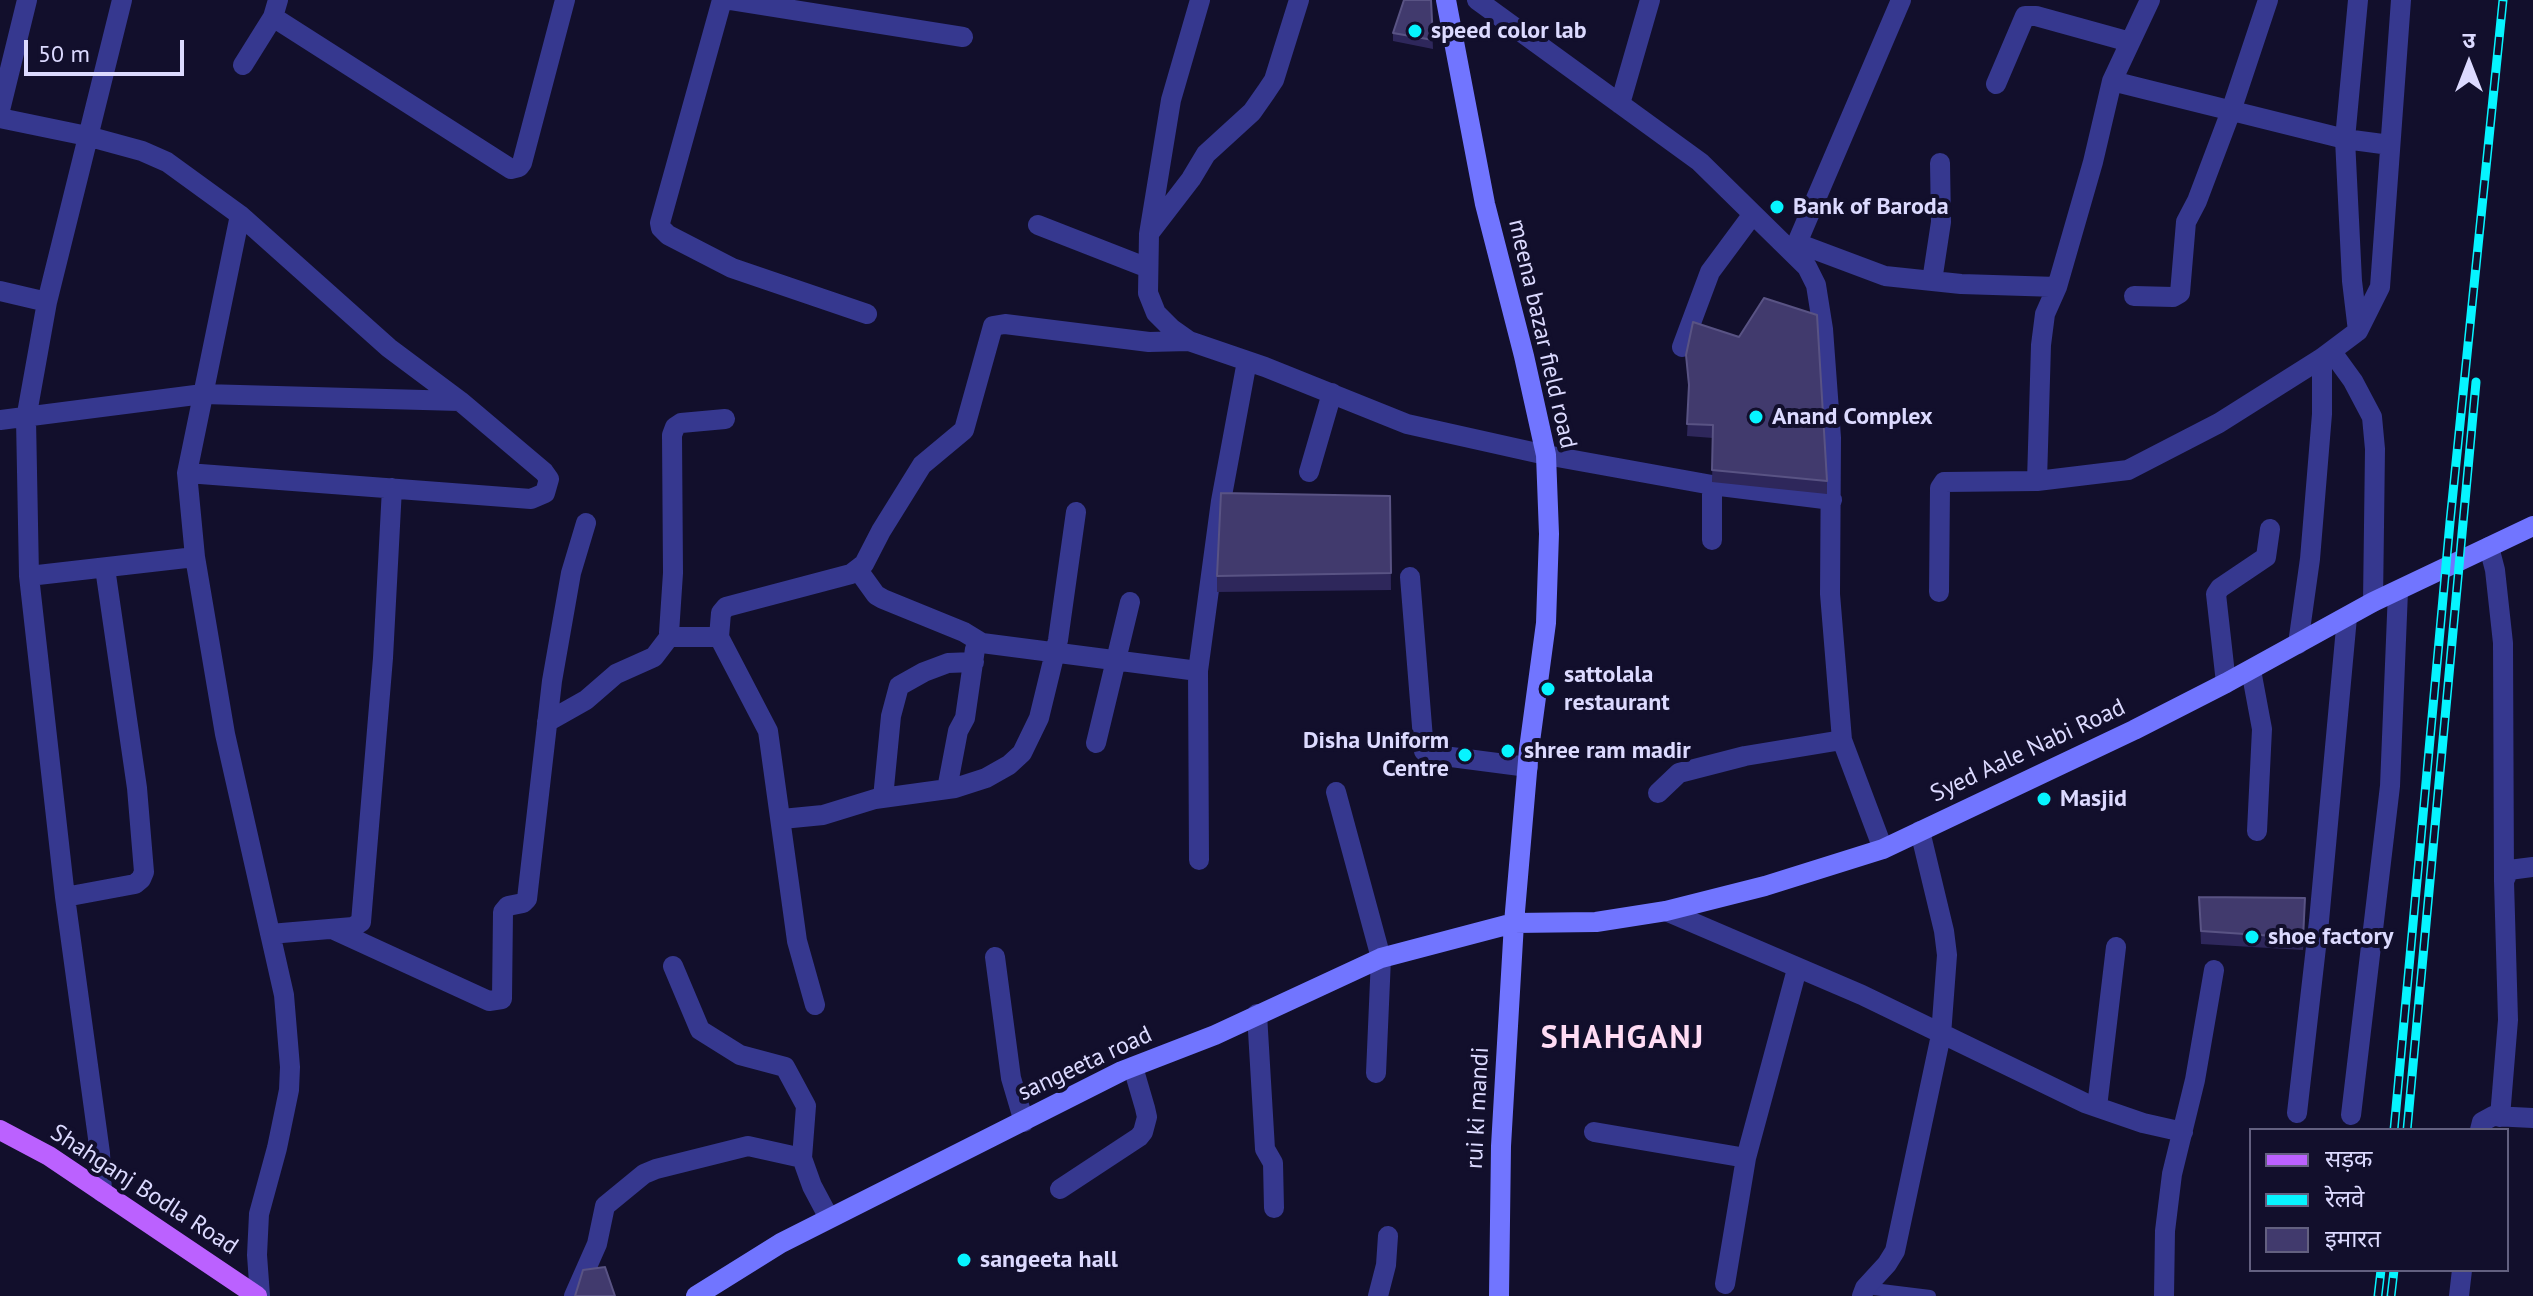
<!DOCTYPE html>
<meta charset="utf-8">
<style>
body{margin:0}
#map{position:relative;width:2533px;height:1296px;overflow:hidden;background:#120f2c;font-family:"PT Sans","Noto Sans Devanagari",sans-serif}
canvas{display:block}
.legend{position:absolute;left:2249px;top:1128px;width:260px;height:144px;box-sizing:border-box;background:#120f2c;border:2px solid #636080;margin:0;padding:10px 14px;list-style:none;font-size:24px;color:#dcdaff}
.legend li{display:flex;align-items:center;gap:16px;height:40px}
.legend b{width:40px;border:2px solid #636080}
.north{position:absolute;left:2429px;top:24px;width:80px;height:80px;-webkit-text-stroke:6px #120f2c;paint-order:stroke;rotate:0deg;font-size:22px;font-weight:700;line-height:32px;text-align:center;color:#dcdaff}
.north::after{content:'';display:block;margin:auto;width:28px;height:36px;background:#dcdaff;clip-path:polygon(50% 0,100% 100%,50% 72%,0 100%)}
.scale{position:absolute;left:24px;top:40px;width:160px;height:36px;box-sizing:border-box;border:4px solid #dcdaff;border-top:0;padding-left:10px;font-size:24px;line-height:28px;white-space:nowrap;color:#dcdaff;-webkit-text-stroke:6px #120f2c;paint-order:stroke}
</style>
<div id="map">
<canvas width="2533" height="1296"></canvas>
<ul class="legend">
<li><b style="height:10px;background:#bb61ff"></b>सड़क</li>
<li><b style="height:10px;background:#06f4ff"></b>रेलवे</li>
<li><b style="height:22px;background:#413a6d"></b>इमारत</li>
</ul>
<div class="north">उ</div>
<div class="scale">50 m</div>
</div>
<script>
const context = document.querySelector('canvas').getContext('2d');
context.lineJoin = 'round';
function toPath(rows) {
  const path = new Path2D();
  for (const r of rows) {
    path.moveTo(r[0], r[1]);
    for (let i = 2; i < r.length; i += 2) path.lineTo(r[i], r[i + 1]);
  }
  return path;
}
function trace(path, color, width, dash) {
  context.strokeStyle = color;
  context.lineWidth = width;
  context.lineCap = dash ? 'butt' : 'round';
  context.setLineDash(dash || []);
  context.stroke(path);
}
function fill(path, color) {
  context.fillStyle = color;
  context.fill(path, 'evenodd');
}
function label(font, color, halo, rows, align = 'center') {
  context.font = font + ' "PT Sans",sans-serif';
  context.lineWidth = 8;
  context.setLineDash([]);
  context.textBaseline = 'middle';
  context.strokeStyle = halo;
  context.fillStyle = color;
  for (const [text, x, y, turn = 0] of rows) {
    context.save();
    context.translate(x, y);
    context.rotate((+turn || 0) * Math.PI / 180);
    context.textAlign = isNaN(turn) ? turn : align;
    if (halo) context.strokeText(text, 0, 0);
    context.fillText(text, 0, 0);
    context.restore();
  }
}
const lane = toPath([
 [1865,1288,1930,1296]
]);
const street = toPath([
 [278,0,273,17,511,169,519,167,522,163,565,0],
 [722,0,660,223,661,228,668,235,732,268,867,314],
 [731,0,963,37],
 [1200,0,1171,100,1149,234,1148,293,1156,313,1172,329,1189,341,1265,367,1407,424,1546,455,1712,485,1832,500],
 [1477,0,1700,162,1807,267,1816,285,1823,329,1831,438,1830,594,1842,740,1883,849],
 [2358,0,2345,139,2390,145],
 [243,65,273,17],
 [2112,81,2345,139,2352,281,2358,331],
 [1996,84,2025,16,2036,16,2130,42],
 [1620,104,1650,0],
 [0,110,27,0],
 [0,118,87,136,142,151,167,162,240,215,389,348,460,401,544,472,549,479,545,493,531,499,187,473],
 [240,215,187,473,195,557,225,734,284,995,290,1067,289,1090,277,1148,259,1214,257,1255,260,1296],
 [1038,225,1148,268],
 [1151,231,1191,179,1206,154,1252,112,1266,92,1274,80,1299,0],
 [1797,243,1885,276,1961,284,2057,287],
 [1789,249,1797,243,1901,0],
 [1932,281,1941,222,1940,163],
 [0,291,47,302],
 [2134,296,2173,297,2180,293,2186,222,2197,201,2231,111,2268,0],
 [1682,347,1710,272,1753,214],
 [2332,352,2353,381,2372,417,2375,449,2373,602],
 [725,419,681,423,675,427,672,435,673,573,669,633,673,637,719,637,768,731,797,941,815,1005],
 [0,420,203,394,460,401],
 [1309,472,1332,393],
 [2037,481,2041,345,2045,314,2057,287,2093,162,2112,81,2150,0],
 [1712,540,1712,485],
 [2489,547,2495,570,2503,643,2504,881],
 [858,570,876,595,883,599,964,632,982,643,1198,671],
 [29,576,195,557],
 [1410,577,1424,751,1428,754,1528,767],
 [1939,592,1940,488,1944,482,2037,481,2128,470,2219,423,2322,358,2358,331,2380,287,2401,0],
 [719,637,721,613,726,607,851,574,864,564,881,531,922,465,964,430,993,326,1005,324,1149,342,1189,341],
 [2298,644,2310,559,2322,414,2322,358],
 [2251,670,2262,729,2257,831],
 [2226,683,2216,594,2220,588,2266,557,2270,529],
 [547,722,586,700,616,674,654,657,670,636],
 [1096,743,1130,602],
 [947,789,958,731,965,718,975,649],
 [1336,792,1381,958,1376,1073],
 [1658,793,1679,773,1745,756,1842,740],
 [883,798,891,716,899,686,924,672,948,663,974,662],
 [782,819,823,815,875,799,955,788,986,778,1009,765,1022,753,1039,718,1058,640,1076,512],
 [1199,860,1198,671,1221,501,1247,361],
 [65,897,135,884,141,879,144,872,137,788,105,568],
 [1666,911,1862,995,2085,1103,2143,1123,2183,1132],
 [332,929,489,1001,502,999,503,912,508,906,523,903,527,899,552,681,571,573,586,523],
 [270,934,353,927,361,922,383,658,392,488],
 [995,957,1011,1078,1024,1122],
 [673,966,700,1030,740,1055,785,1067,806,1106,802,1158],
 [1257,1014,1265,1149,1273,1163,1274,1208],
 [2097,1107,2116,947],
 [2297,1113,2319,921,2347,617],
 [2351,1115,2390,786,2398,591],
 [2500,1117,2508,1020,2504,881,2509,870,2533,867],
 [2480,1130,2482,1122,2493,1116,2533,1118],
 [1594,1132,1746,1158],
 [1060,1189,1139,1137,1143,1132,1147,1117,1145,1108,1133,1067],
 [102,1192,100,1153,65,897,29,576,26,419,47,302,122,0],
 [1725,1284,1746,1158,1797,969],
 [574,1296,597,1244,605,1206,644,1174,656,1169,748,1146,802,1158,812,1186,829,1218],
 [1378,1296,1386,1265,1388,1236],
 [1862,1296,1865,1288,1887,1264,1895,1251,1941,1035,1947,955,1944,931,1920,831],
 [2164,1296,2165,1231,2172,1174,2195,1080,2214,970],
 [2459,1296,2462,1270]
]);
const secondary = toPath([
 [1446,0,1485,204,1524,356,1546,455,1549,534,1546,623,1529,749,1514,923,1501,1146,1499,1296],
 [696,1296,781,1243,1122,1071,1215,1035,1381,958,1514,923,1596,922,1666,911,1765,886,1883,849,2134,730,2226,683,2373,602,2533,526]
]);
const primary = toPath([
 [0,1130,49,1156,257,1296]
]);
const rail = toPath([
 [2394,1130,2450,522,2503,0],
 [2407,1130,2476,382],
 [2378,1296,2381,1270],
 [2391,1296,2394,1270]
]);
const wall = toPath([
 [1431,0,1433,49,1393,41,1393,33],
 [1686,355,1827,481,1827,494,1712,482,1713,438,1687,436,1689,394],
 [1390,496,1391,590,1217,592,1217,576],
 [2199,897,2305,911,2303,950,2201,944]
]);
const building = toPath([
 [1404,0,1431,0,1433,40,1393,33,1404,0],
 [1764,298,1817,315,1827,481,1712,470,1713,425,1687,424,1689,385,1686,355,1693,322,1739,337,1764,298],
 [1221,493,1390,496,1391,573,1217,576,1221,493],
 [2199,897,2305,898,2303,938,2201,931,2199,897],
 [605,1267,615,1296,575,1296,583,1270,605,1267]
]);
const markers = [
 [1415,31,8,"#06f4ff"],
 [1777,207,8,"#06f4ff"],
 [1756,417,8,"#06f4ff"],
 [1548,689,8,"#06f4ff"],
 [1508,751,8,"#06f4ff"],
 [1465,755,8,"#06f4ff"],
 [2044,799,8,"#06f4ff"],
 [2252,937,8,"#06f4ff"],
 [964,1260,8,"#06f4ff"]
];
const poiNames = [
 ["speed color lab",1431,31],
 ["Bank of Baroda",1793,207],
 ["Anand Complex",1772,417],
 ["sattolala",1564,675],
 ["restaurant",1564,703],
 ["Disha Uniform",1449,741,"right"],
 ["Centre",1449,769,"right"],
 ["shree ram madir",1524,751],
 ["Masjid",2060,799],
 ["shoe factory",2268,937],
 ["sangeeta hall",980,1260]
];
const streetNames = [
 ["meena bazar field road",1542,334,77],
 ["Syed Aale Nabi Road",2028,751,-25],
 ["sangeeta road",1085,1064,-25],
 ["rui ki mandi",1478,1108,-87],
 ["Shahganj Bodla Road",144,1190,33]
];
const districtNames = [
 ["SHAHGANJ",1623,1039]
];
trace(lane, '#36388f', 12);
trace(street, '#36388f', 20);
trace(secondary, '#7175ff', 20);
trace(primary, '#bb61ff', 20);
trace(rail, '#06f4ff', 9);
trace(rail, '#120f2c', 6, [18]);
fill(wall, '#2e275b');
fill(building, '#413a6d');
trace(building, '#595384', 2);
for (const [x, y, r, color] of markers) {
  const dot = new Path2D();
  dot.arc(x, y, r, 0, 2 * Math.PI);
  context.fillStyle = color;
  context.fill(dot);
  trace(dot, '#120f2c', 3);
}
label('bold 24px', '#dcdaff', '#120f2c', poiNames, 'left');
label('24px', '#dcdaff', '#120f2c', streetNames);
context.letterSpacing = '2px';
label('bold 32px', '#ffdcf4', '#120f2c', districtNames);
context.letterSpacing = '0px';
</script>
